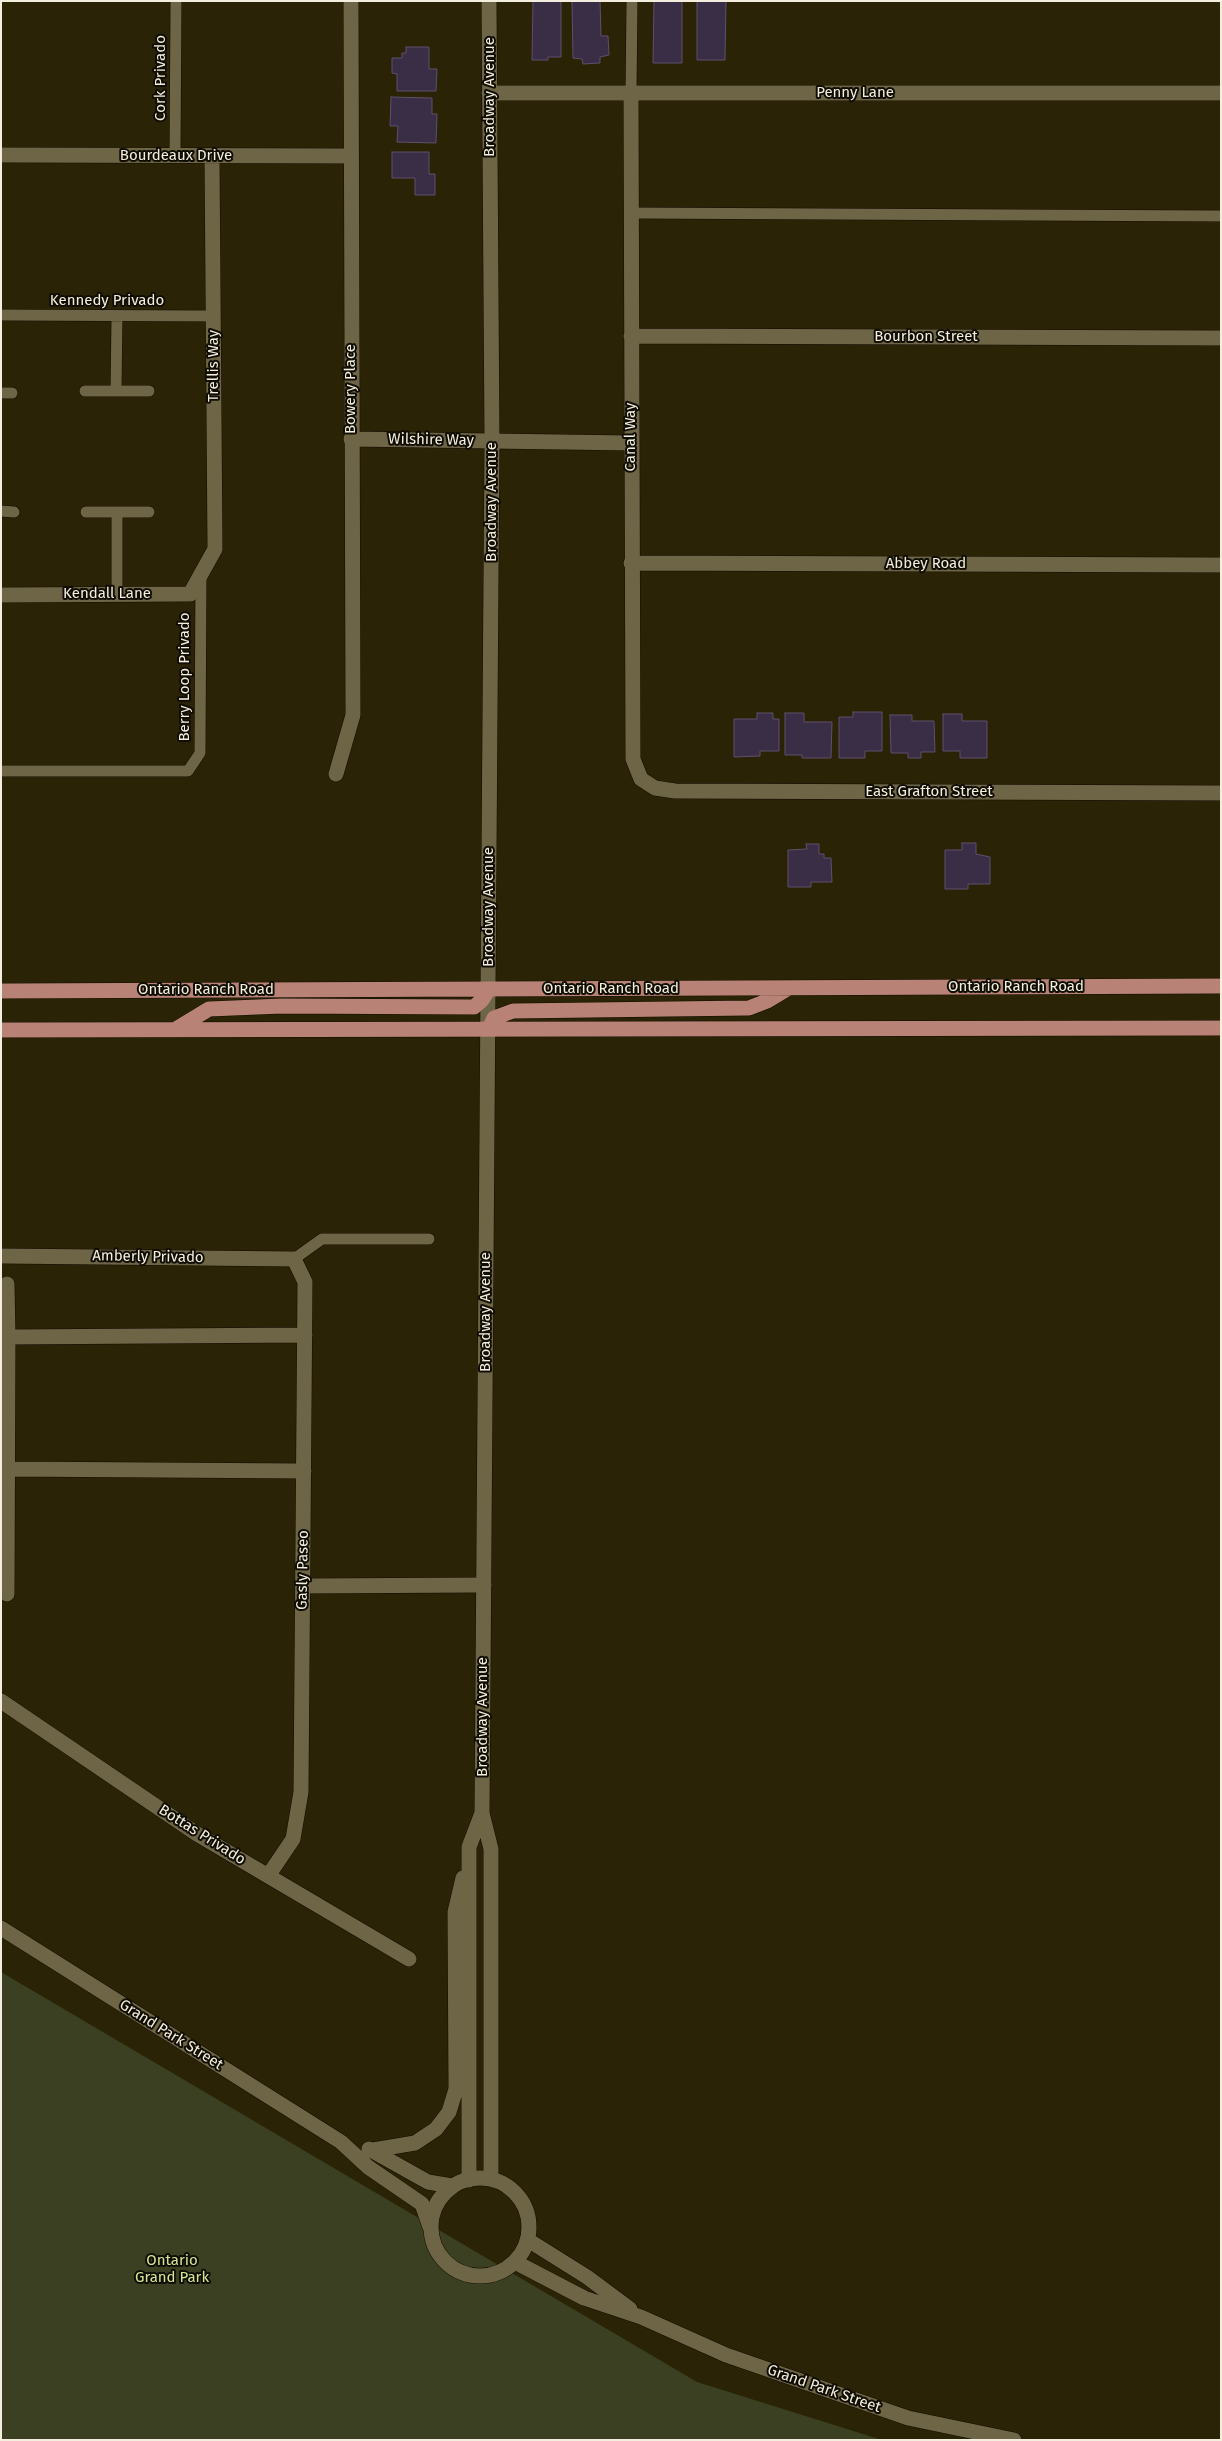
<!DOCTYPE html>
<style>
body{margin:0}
#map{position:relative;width:1222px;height:2441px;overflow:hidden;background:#2b2305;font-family:"Fira Sans",sans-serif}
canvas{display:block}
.frame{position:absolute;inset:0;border:2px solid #f3eedd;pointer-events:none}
</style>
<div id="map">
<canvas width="1222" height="2441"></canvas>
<div class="frame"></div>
</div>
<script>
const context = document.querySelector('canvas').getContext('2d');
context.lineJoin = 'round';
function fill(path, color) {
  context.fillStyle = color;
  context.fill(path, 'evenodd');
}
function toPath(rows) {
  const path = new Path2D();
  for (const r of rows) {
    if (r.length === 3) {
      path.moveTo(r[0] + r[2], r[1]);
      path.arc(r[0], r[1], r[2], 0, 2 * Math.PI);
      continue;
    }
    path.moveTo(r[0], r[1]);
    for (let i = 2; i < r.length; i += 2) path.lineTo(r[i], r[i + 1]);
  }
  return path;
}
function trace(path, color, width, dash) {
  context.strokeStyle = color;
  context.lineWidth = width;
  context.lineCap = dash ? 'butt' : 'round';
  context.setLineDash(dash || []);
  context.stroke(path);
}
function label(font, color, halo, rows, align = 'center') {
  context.font = font + ' "Fira Sans",sans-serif';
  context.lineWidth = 4;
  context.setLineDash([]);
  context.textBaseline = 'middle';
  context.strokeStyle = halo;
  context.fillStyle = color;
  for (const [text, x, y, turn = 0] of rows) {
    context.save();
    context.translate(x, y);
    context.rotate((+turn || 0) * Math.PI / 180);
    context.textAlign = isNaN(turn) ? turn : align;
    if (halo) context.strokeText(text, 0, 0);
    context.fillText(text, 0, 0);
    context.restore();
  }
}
const green = toPath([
 [1,1972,697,2382,882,2440,1,2440]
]);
const building = toPath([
 [533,1,561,1,561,57,548,57,548,60,532,60,533,1],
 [572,1,600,1,601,36,608,36,609,55,600,57,600,63,583,64,582,59,573,58,572,1],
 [654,1,682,1,682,63,653,63,654,1],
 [697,1,726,1,725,60,697,60,697,1],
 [406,47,429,47,429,69,437,69,436,91,397,91,397,74,392,73,392,58,402,58,402,53,406,53,406,47],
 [391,97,432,98,432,114,437,114,436,143,397,142,398,126,390,126,391,97],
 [392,152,429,152,429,174,435,174,435,195,415,195,415,178,392,178,392,152],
 [853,712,882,712,882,751,865,751,865,758,839,758,839,717,853,717,853,712],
 [757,713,773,713,773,719,779,719,779,751,760,751,760,756,734,757,734,719,757,719,757,713],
 [785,713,804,713,804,722,832,722,831,758,802,758,802,755,785,755,785,713],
 [943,714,962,714,962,721,987,721,987,758,960,758,960,751,943,751,943,714],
 [890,715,912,715,912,721,934,721,935,752,921,752,921,758,908,758,908,753,891,753,890,715],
 [962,843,976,843,976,854,990,857,990,884,968,884,968,889,945,889,945,850,962,850,962,843],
 [806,844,819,844,819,854,824,854,824,858,831,858,832,882,811,882,811,887,788,887,788,850,807,849,806,844]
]);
const lane = toPath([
 [631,93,632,1],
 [175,156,176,1],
 [631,213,1221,216],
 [1,315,213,316],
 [85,391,149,391],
 [116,391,117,316],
 [1,393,12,393],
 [1,511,14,512],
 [86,512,149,512],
 [117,512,117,594],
 [1,771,188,771,200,753,201,575],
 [294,1259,322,1239,429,1239]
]);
const street = toPath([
 [489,93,1221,93],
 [631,93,633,759,641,779,655,788,675,791,1221,793],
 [1,155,351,156],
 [631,336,1221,338],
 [351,439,631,443],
 [631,563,1221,565],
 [1,595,190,594,215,549,212,156],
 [336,774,353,715,351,1],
 [1,1256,294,1259,305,1282,301,1792,293,1839,268,1876],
 [7,1284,8,1337],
 [7,1469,304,1471],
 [303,1586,484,1585],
 [7,1594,8,1337,305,1335],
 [1,1701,197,1834,409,1959]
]);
const secondary = toPath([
 [489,1,492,441,482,1813,491,1849,491,2178],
 [1,1928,341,2142,368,2167,422,2204,430,2227],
 [369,2149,428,2182,452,2186],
 [373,2150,415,2143,436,2129,449,2112,456,2089,455,1912,463,1878],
 [480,2227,49],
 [469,2180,469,1847,482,1813],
 [528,2240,587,2277,630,2309],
 [515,2262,584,2298,641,2317,726,2355,908,2418,1014,2440]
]);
const primary = toPath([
 [1,991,1221,986],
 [176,1029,209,1009,282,1006,474,1007,482,1000,489,989],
 [489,1029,494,1018,513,1011,749,1008,767,1001,787,989],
 [1,1030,1221,1028]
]);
const streetNames = [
 ["Cork Privado",161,78,-90],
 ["Penny Lane",855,93],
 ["Broadway Avenue",490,97,-90],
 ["Bourdeaux Drive",176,156],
 ["Kennedy Privado",107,301],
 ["Bourbon Street",926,337],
 ["Trellis Way",214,366,-90],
 ["Bowery Place",351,389,-90],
 ["Canal Way",631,437,-90],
 ["Wilshire Way",431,440,1],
 ["Broadway Avenue",492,502,-90],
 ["Abbey Road",926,564],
 ["Kendall Lane",107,594],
 ["Berry Loop Privado",185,677,-90],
 ["East Grafton Street",929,792],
 ["Broadway Avenue",489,907,-90],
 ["Ontario Ranch Road",1016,987],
 ["Ontario Ranch Road",611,989],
 ["Ontario Ranch Road",206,990],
 ["Amberly Privado",148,1257,1],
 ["Broadway Avenue",486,1312,-90],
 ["Gasly Paseo",303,1570,-89],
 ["Broadway Avenue",483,1717,-90],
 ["Bottas Privado",202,1835,32],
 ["Grand Park Street",171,2035,32],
 ["Grand Park Street",824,2389,19]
];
const parkNames = [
 ["Ontario",172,2261],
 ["Grand Park",172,2278]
];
fill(green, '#3a4021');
fill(building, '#3a2d46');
trace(building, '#5f506c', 1);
trace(lane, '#120c00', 12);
trace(street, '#120c00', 16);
trace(secondary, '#120c00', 16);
trace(primary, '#120c00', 16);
trace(lane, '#6e6546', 11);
trace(street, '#6e6546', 15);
trace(secondary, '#6e6546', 15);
trace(primary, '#b88376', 15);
label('15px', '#f3eedd', '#100d03', streetNames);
label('15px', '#d4e694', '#100d03', parkNames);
</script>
